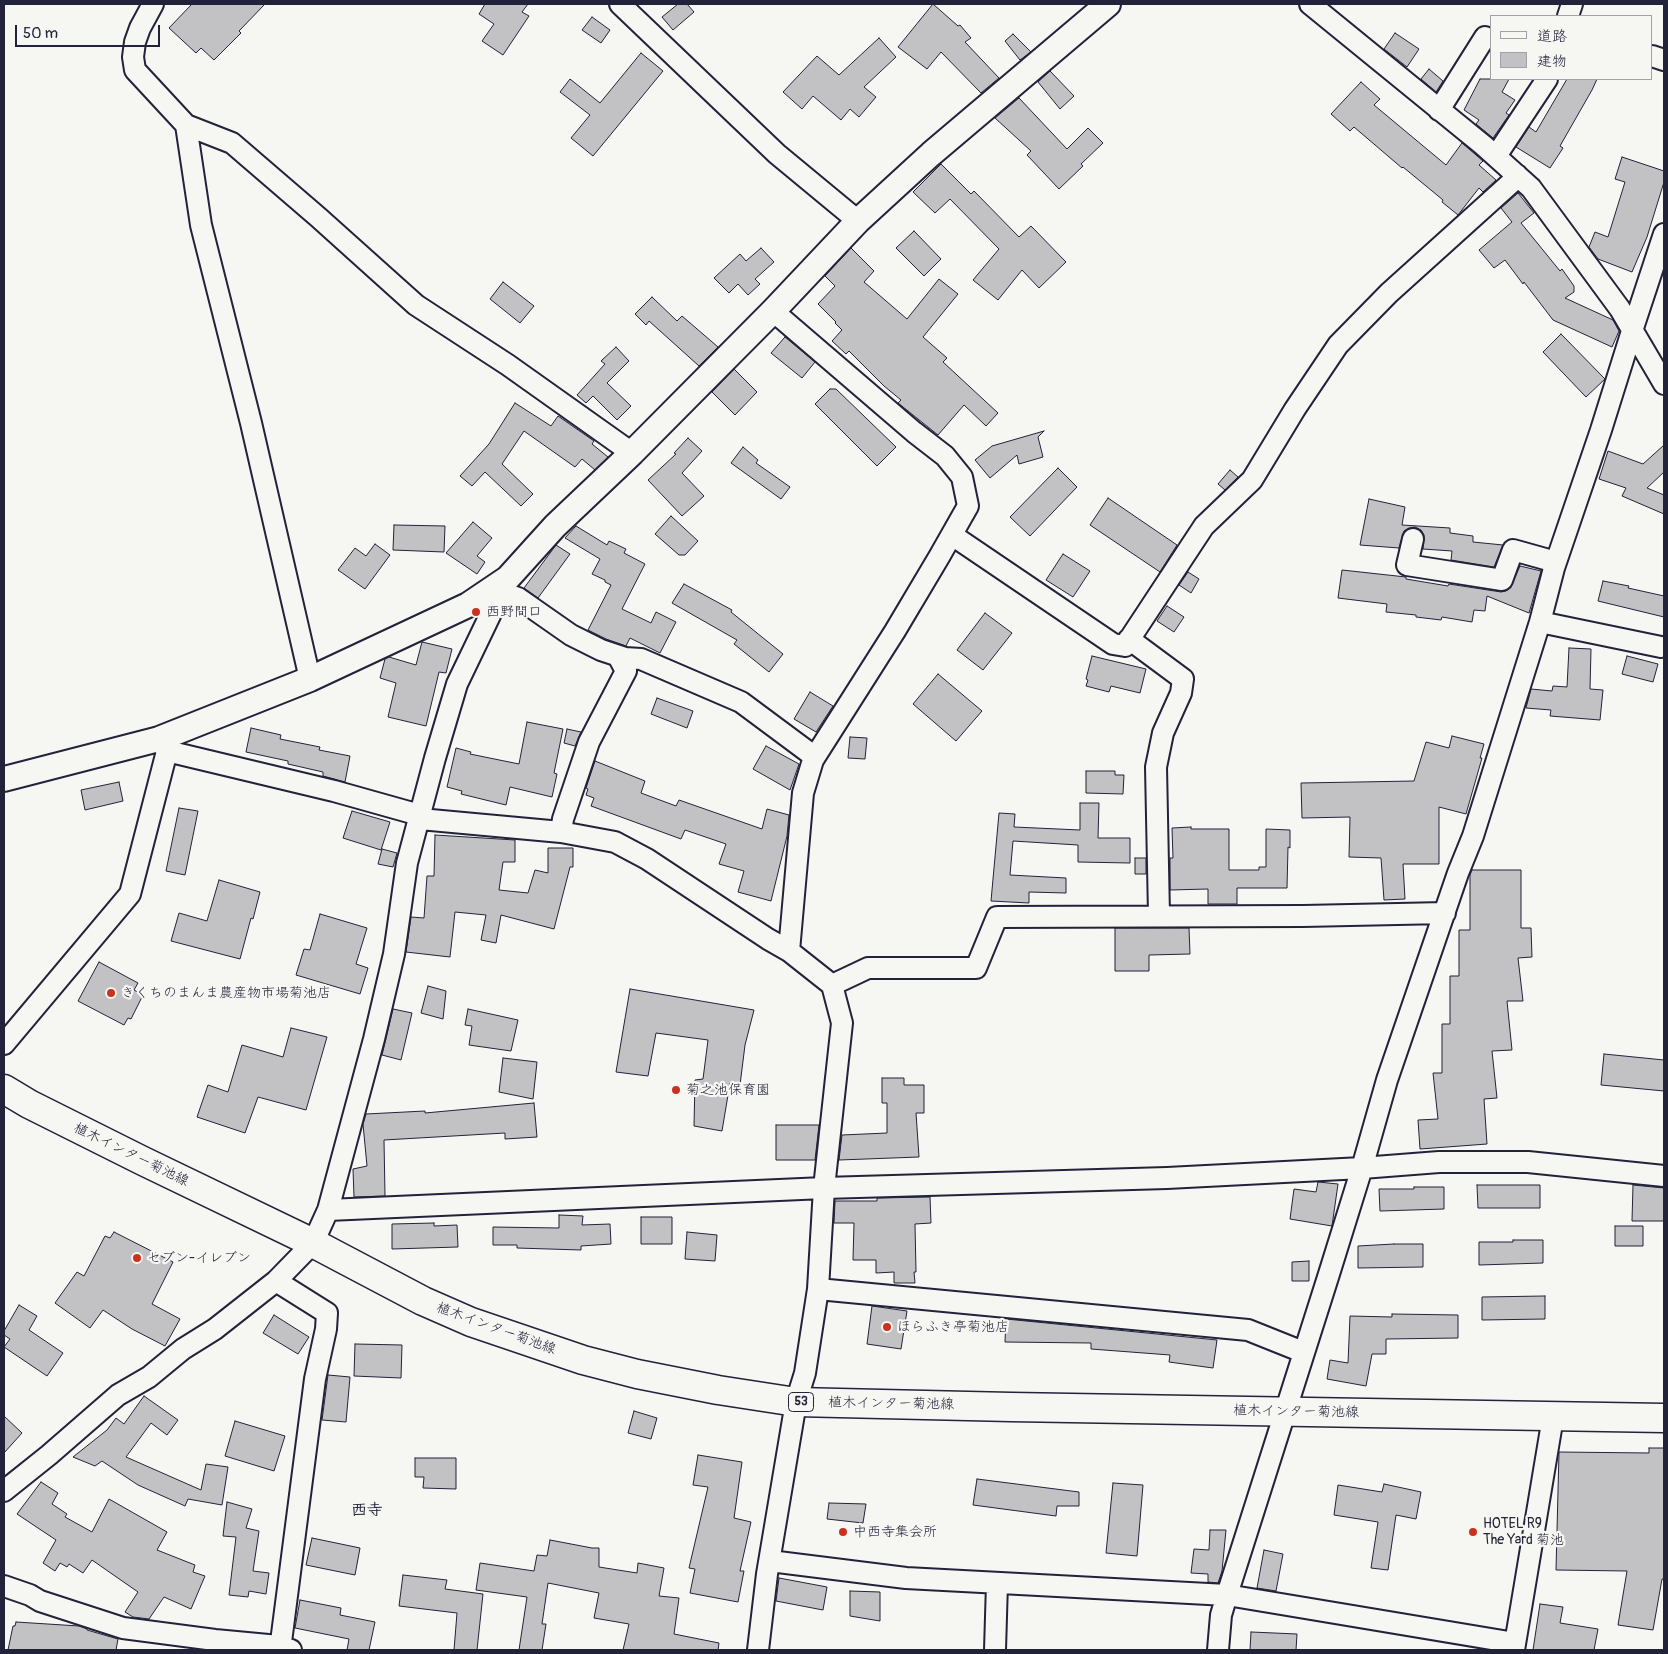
<!DOCTYPE html>
<meta charset="utf-8">
<style>
body{margin:0}
#map{position:relative;width:1668px;height:1654px;overflow:hidden;background:#f6f6f2;font-family:Pangolin,"Klee One",sans-serif}
canvas{display:block}
.frame{position:absolute;inset:0;border:5px solid #22223b;pointer-events:none}
.legend{position:absolute;left:1490px;top:15px;width:162px;height:65px;box-sizing:border-box;background:#f6f6f2;border:1px solid #a1a1a9;margin:0;padding:6px 9px;list-style:none;font-size:15px;color:#22223b}
.legend li{display:flex;align-items:center;gap:10px;height:25px}
.legend b{width:25px;border:1px solid #a1a1a9}
.scale{position:absolute;left:15px;top:25px;width:145px;height:22px;box-sizing:border-box;border:2px solid #22223b;border-top:0;padding-left:6px;font-size:15px;line-height:18px;white-space:nowrap;color:#22223b;-webkit-text-stroke:4px #f6f6f2;paint-order:stroke}
</style>
<div id="map">
<canvas width="1668" height="1654"></canvas>
<div class="frame"></div>
<ul class="legend">
<li><b style="height:6px;background:#f6f6f2"></b>道路</li>
<li><b style="height:14px;background:#c2c2c4"></b>建物</li>
</ul>
<div class="scale">50 m</div>
</div>
<script>
const context = document.querySelector('canvas').getContext('2d');
context.lineJoin = 'round';
function fill(path, color) {
  context.fillStyle = color;
  context.fill(path, 'evenodd');
}
function toPath(rows) {
  const path = new Path2D();
  for (const r of rows) {
    path.moveTo(r[0], r[1]);
    for (let i = 2; i < r.length; i += 2) path.lineTo(r[i], r[i + 1]);
  }
  return path;
}
function trace(path, color, width, dash) {
  context.strokeStyle = color;
  context.lineWidth = width;
  context.lineCap = dash ? 'butt' : 'round';
  context.setLineDash(dash || []);
  context.stroke(path);
}
function label(font, color, halo, rows, align = 'center') {
  context.font = font + ' Pangolin,"Klee One",sans-serif';
  context.lineWidth = 4.5;
  context.setLineDash([]);
  context.textBaseline = 'middle';
  context.strokeStyle = halo;
  context.fillStyle = color;
  for (const [text, x, y, turn = 0] of rows) {
    context.save();
    context.translate(x, y);
    context.rotate((+turn || 0) * Math.PI / 180);
    context.textAlign = isNaN(turn) ? turn : align;
    if (halo) context.strokeText(text, 0, 0);
    context.fillText(text, 0, 0);
    context.restore();
  }
}
const building = toPath([
 [192,4,265,4,239,31,241,33,214,60,201,48,196,53,169,28,192,4],
 [485,4,528,4,522,12,529,16,503,55,482,41,494,24,479,14,485,4],
 [678,4,687,4,694,12,673,30,662,17,678,4],
 [933,4,958,26,960,25,971,38,965,42,999,78,981,93,941,52,927,69,898,47,933,4],
 [592,17,610,30,601,43,582,30,592,17],
 [1395,33,1419,49,1407,67,1384,49,1395,33],
 [1013,34,1031,52,1020,60,1005,41,1013,34],
 [879,38,896,57,864,87,876,97,859,117,850,109,841,120,813,96,802,109,783,92,817,56,839,75,879,38],
 [641,53,663,71,593,156,571,138,590,115,560,92,570,79,600,103,641,53],
 [1429,69,1443,81,1436,92,1421,79,1429,69],
 [1050,71,1074,96,1060,109,1038,82,1050,71],
 [1480,79,1509,79,1502,92,1515,100,1506,113,1509,115,1493,138,1476,124,1479,120,1464,110,1480,79],
 [1567,79,1597,79,1592,90,1560,146,1563,148,1550,168,1516,147,1529,127,1536,132,1567,79],
 [1361,82,1380,99,1374,105,1446,165,1462,143,1483,161,1479,165,1496,180,1483,192,1479,188,1458,215,1442,202,1443,200,1403,167,1402,168,1354,127,1350,131,1331,114,1361,82],
 [1019,98,1067,149,1088,128,1103,143,1081,164,1083,166,1059,189,1027,155,1031,151,995,118,1019,98],
 [1622,157,1664,171,1664,182,1647,237,1632,272,1598,259,1589,247,1595,232,1608,237,1625,182,1615,179,1622,157],
 [941,164,971,194,974,191,1019,237,1031,226,1066,262,1039,288,1022,270,998,300,973,280,999,249,950,199,935,213,913,192,941,164],
 [1518,193,1534,213,1521,223,1560,271,1562,269,1574,286,1574,292,1565,298,1613,320,1619,331,1612,347,1553,320,1524,282,1523,284,1505,260,1494,268,1479,250,1512,222,1501,208,1518,193],
 [914,231,941,259,924,276,896,248,914,231],
 [761,248,774,262,755,279,760,284,748,295,738,284,729,293,714,278,740,254,746,261,761,248],
 [851,248,874,271,864,282,907,319,939,279,958,294,923,337,947,358,943,362,998,413,986,426,964,405,938,435,898,403,901,400,884,386,849,351,846,354,832,341,842,330,835,323,836,322,818,304,835,286,825,276,851,248],
 [503,282,534,306,520,323,490,299,503,282],
 [652,297,677,321,682,316,718,347,699,366,649,321,646,325,635,314,652,297],
 [1561,334,1605,379,1586,397,1543,352,1561,334],
 [785,337,815,362,802,378,771,353,785,337],
 [616,347,629,361,607,383,631,406,617,420,593,396,586,403,577,395,605,364,601,361,616,347],
 [734,369,757,392,735,415,712,392,734,369],
 [830,389,836,389,896,447,877,466,815,404,830,389],
 [515,403,551,426,558,416,594,441,592,444,608,457,595,470,582,459,575,467,524,431,502,464,533,494,521,506,485,472,472,486,460,476,489,444,515,403],
 [1044,431,1038,437,1043,457,1019,464,1017,455,990,478,975,460,992,446,1044,431],
 [688,438,702,451,682,473,704,496,682,516,648,480,676,454,674,453,688,438],
 [1664,445,1664,472,1647,488,1664,495,1664,514,1622,496,1626,488,1599,479,1608,451,1643,464,1664,445],
 [743,447,758,460,756,463,790,487,781,499,731,463,743,447],
 [1058,468,1077,487,1030,536,1010,517,1058,468],
 [1230,470,1238,477,1225,490,1218,484,1230,470],
 [1108,498,1177,545,1160,572,1090,525,1108,498],
 [1369,499,1405,507,1402,525,1450,528,1450,533,1473,536,1473,542,1503,545,1494,567,1451,560,1452,551,1423,549,1424,535,1421,530,1415,527,1409,528,1404,531,1399,548,1360,545,1369,499],
 [671,516,698,541,685,555,679,555,655,534,671,516],
 [473,522,492,538,477,556,485,562,477,574,446,553,473,522],
 [394,525,445,526,444,552,393,550,394,525],
 [576,526,607,545,609,541,626,549,624,553,645,564,622,609,651,623,656,612,676,622,660,653,630,638,626,646,606,639,588,630,611,585,605,582,605,580,592,574,600,559,565,538,576,526],
 [375,544,390,555,365,589,338,570,355,548,366,556,375,544],
 [556,545,570,554,538,598,524,588,556,545],
 [1063,554,1090,571,1073,597,1046,580,1063,554],
 [1520,566,1541,571,1529,613,1487,596,1485,611,1474,610,1472,622,1442,617,1441,620,1416,617,1416,615,1386,612,1387,604,1338,598,1342,570,1406,577,1406,579,1448,586,1449,584,1501,592,1506,591,1510,588,1520,566],
 [1188,572,1199,579,1191,593,1179,585,1188,572],
 [1603,581,1629,586,1628,588,1664,596,1664,617,1598,601,1603,581],
 [684,584,732,610,731,612,783,654,769,672,734,644,737,640,672,603,684,584],
 [1167,606,1184,617,1174,632,1157,621,1167,606],
 [985,613,1012,633,983,670,957,650,985,613],
 [422,642,452,649,446,673,439,672,426,726,388,717,396,683,380,678,385,659,389,657,416,665,422,642],
 [1569,648,1591,649,1590,689,1603,690,1600,720,1550,716,1551,710,1526,708,1531,689,1552,691,1553,686,1567,687,1569,648],
 [1092,656,1146,669,1140,693,1111,686,1109,692,1086,686,1088,680,1086,679,1092,656],
 [1627,656,1658,664,1653,682,1622,674,1627,656],
 [938,674,982,711,956,741,913,704,938,674],
 [810,692,833,706,816,732,794,719,810,692],
 [657,698,693,711,687,728,651,714,657,698],
 [527,722,563,729,554,773,557,774,552,797,510,787,506,805,461,794,462,791,447,787,456,748,471,752,470,754,519,764,527,722],
 [251,728,281,735,280,739,320,747,319,750,350,756,345,782,323,776,323,772,288,764,288,761,246,752,251,728],
 [567,729,581,732,575,746,564,743,567,729],
 [1452,736,1484,744,1480,758,1482,758,1466,814,1439,807,1439,864,1403,864,1405,899,1384,900,1381,858,1349,857,1350,817,1302,818,1301,783,1414,781,1426,742,1449,748,1452,736],
 [850,737,867,738,865,759,848,758,850,737],
 [766,746,799,764,790,790,753,769,766,746],
 [595,761,645,781,641,793,676,806,679,800,762,829,767,809,789,815,787,836,771,901,738,892,744,871,719,864,726,844,685,830,681,839,591,806,594,798,586,795,588,789,586,788,595,761],
 [1086,771,1115,771,1115,775,1124,775,1123,794,1086,793,1086,771],
 [119,782,123,801,85,810,81,790,119,782],
 [1080,803,1099,803,1098,838,1130,838,1130,863,1078,862,1078,845,1013,841,1010,875,1066,878,1066,893,1029,892,1029,903,991,901,999,813,1015,814,1014,827,1080,830,1080,803],
 [179,808,198,811,185,875,166,871,179,808],
 [352,811,390,822,381,850,343,838,352,811],
 [1191,827,1191,829,1229,829,1229,870,1259,870,1259,867,1266,867,1266,829,1290,830,1290,848,1288,847,1287,888,1237,888,1237,904,1208,904,1208,889,1170,890,1170,858,1173,858,1172,828,1191,827],
 [435,835,515,840,515,862,503,862,499,890,528,893,535,870,548,873,548,848,573,848,573,867,570,867,554,929,501,915,496,943,481,940,486,915,455,912,450,957,406,952,411,917,424,918,427,876,434,876,435,835],
 [382,849,397,853,393,867,378,864,382,849],
 [1135,858,1146,858,1146,874,1135,874,1135,858],
 [1472,870,1521,870,1521,928,1531,928,1532,957,1518,958,1523,1001,1507,1001,1512,1050,1492,1051,1497,1098,1484,1099,1487,1144,1420,1149,1418,1120,1438,1119,1433,1073,1442,1073,1442,1024,1450,1024,1450,976,1459,976,1459,930,1470,930,1470,875,1472,870],
 [219,880,260,892,253,919,251,918,240,959,171,941,179,913,207,921,219,880],
 [320,914,367,928,356,964,368,968,360,994,296,975,304,949,310,950,320,914],
 [1115,928,1189,928,1190,954,1149,955,1149,971,1115,971,1115,928],
 [99,962,138,983,134,990,143,995,131,1019,128,1018,124,1025,78,1001,99,962],
 [428,986,446,991,443,1019,421,1013,428,986],
 [630,989,754,1010,745,1045,740,1085,730,1083,722,1131,694,1126,695,1080,703,1079,708,1040,656,1033,648,1076,616,1072,630,989],
 [393,1009,412,1013,401,1060,382,1055,393,1009],
 [468,1009,518,1020,511,1051,469,1045,472,1026,465,1025,468,1009],
 [291,1028,327,1037,306,1110,258,1097,245,1133,197,1117,208,1085,228,1092,242,1045,283,1057,291,1028],
 [1604,1054,1664,1060,1664,1091,1601,1085,1604,1054],
 [503,1058,537,1062,533,1099,499,1092,503,1058],
 [882,1078,904,1078,904,1085,924,1085,924,1113,916,1113,919,1157,839,1160,842,1135,887,1133,887,1103,882,1103,882,1078],
 [534,1103,537,1137,505,1139,505,1133,384,1140,385,1196,354,1197,353,1169,367,1166,363,1124,366,1114,425,1111,425,1113,534,1103],
 [776,1125,819,1125,815,1160,776,1160,776,1125],
 [1318,1182,1338,1184,1332,1226,1290,1219,1294,1189,1316,1192,1318,1182],
 [1477,1185,1540,1185,1540,1208,1478,1208,1477,1185],
 [1633,1185,1664,1188,1664,1221,1632,1221,1633,1185],
 [1414,1187,1444,1187,1444,1209,1380,1211,1379,1189,1414,1189,1414,1187],
 [930,1197,931,1223,915,1224,916,1272,914,1272,915,1283,894,1283,894,1272,876,1273,876,1260,853,1260,854,1223,834,1223,835,1201,877,1201,877,1198,930,1197],
 [559,1215,583,1216,582,1225,610,1224,611,1244,581,1246,581,1250,517,1248,517,1245,493,1245,493,1227,559,1228,559,1215],
 [641,1217,672,1217,672,1244,641,1244,641,1217],
 [434,1223,434,1226,457,1225,458,1247,392,1249,392,1224,434,1223],
 [1615,1226,1643,1226,1643,1246,1615,1246,1615,1226],
 [114,1232,173,1262,152,1304,180,1319,165,1346,132,1329,103,1310,90,1328,55,1303,77,1272,84,1276,105,1236,110,1238,114,1232],
 [687,1232,717,1235,715,1261,685,1259,687,1232],
 [1513,1240,1543,1240,1543,1263,1479,1265,1479,1242,1513,1242,1513,1240],
 [1394,1244,1423,1244,1423,1267,1358,1268,1358,1246,1394,1244],
 [1309,1261,1309,1281,1292,1281,1292,1262,1309,1261],
 [1545,1296,1545,1319,1482,1320,1482,1297,1545,1296],
 [19,1305,37,1316,29,1330,63,1353,47,1376,4,1347,10,1339,4,1335,4,1331,19,1305],
 [872,1306,907,1311,901,1349,867,1344,872,1306],
 [1392,1314,1458,1315,1458,1338,1386,1339,1386,1354,1372,1354,1366,1386,1327,1379,1330,1360,1348,1363,1350,1316,1392,1317,1392,1314],
 [274,1315,309,1337,298,1354,263,1333,274,1315],
 [1006,1319,1217,1340,1213,1368,1169,1362,1170,1355,1091,1349,1091,1343,1005,1342,1006,1319],
 [355,1344,402,1345,401,1378,354,1376,355,1344],
 [328,1375,350,1377,346,1422,322,1420,328,1375],
 [144,1396,178,1420,167,1435,151,1423,126,1457,201,1490,206,1464,228,1467,222,1505,188,1499,185,1506,138,1485,102,1461,95,1466,73,1457,107,1430,116,1418,124,1424,144,1396],
 [634,1411,657,1418,651,1439,628,1433,634,1411],
 [4,1416,22,1433,4,1453,4,1416],
 [235,1421,285,1436,274,1471,225,1456,235,1421],
 [1649,1448,1664,1448,1664,1579,1662,1579,1653,1630,1618,1625,1627,1571,1556,1570,1559,1452,1649,1453,1649,1448],
 [698,1455,742,1462,734,1518,751,1522,740,1571,744,1571,738,1602,690,1593,695,1569,689,1568,708,1487,693,1485,698,1455],
 [415,1458,456,1458,456,1489,423,1488,424,1477,415,1477,415,1458],
 [977,1479,1079,1492,1079,1506,1057,1506,1056,1516,973,1505,977,1479],
 [41,1482,58,1493,52,1504,67,1514,65,1517,92,1532,109,1499,167,1532,157,1550,195,1565,193,1572,205,1576,191,1609,164,1597,149,1619,133,1617,125,1612,138,1592,92,1560,83,1573,69,1564,67,1567,60,1563,55,1571,43,1563,56,1540,17,1514,41,1482],
 [1113,1483,1143,1485,1137,1556,1106,1553,1113,1483],
 [1384,1484,1421,1492,1416,1519,1396,1515,1388,1570,1371,1568,1378,1522,1334,1515,1338,1485,1382,1492,1384,1484],
 [227,1502,252,1509,246,1528,259,1531,253,1571,269,1573,266,1594,249,1591,248,1597,229,1595,236,1537,223,1536,227,1502],
 [829,1503,866,1504,863,1523,827,1519,829,1503],
 [1210,1530,1226,1530,1222,1571,1218,1583,1208,1582,1208,1574,1191,1573,1194,1549,1209,1550,1210,1530],
 [312,1538,360,1548,355,1575,306,1565,312,1538],
 [550,1540,592,1548,599,1548,599,1567,637,1573,638,1563,664,1568,659,1596,679,1598,674,1634,719,1643,718,1650,623,1650,629,1624,594,1618,599,1593,548,1583,542,1624,546,1624,542,1650,519,1650,527,1597,476,1590,480,1563,534,1571,537,1555,547,1556,550,1540],
 [1264,1550,1283,1554,1276,1591,1257,1588,1264,1550],
 [403,1575,447,1580,445,1589,483,1594,477,1650,454,1650,457,1613,399,1606,403,1575],
 [779,1578,827,1587,823,1610,776,1601,779,1578],
 [850,1591,880,1592,880,1621,850,1616,850,1591],
 [300,1600,341,1608,340,1615,375,1622,369,1650,347,1650,349,1639,295,1628,300,1600],
 [1540,1604,1563,1607,1560,1623,1598,1629,1594,1650,1533,1650,1540,1604],
 [16,1622,79,1626,87,1629,87,1630,118,1639,116,1650,8,1650,13,1626,15,1626,16,1622],
 [1251,1632,1297,1634,1296,1650,1250,1650,1251,1632]
]);
const minor = toPath([
 [153,4,140,28,135,42,133,57,135,70,186,125,232,143,318,217,416,305,508,365,632,453],
 [620,4,777,154,858,221],
 [1310,4,1483,145,1531,188,1620,309,1664,384],
 [1568,16,1572,4],
 [1652,56,1664,60],
 [1439,110,1485,37],
 [186,125,201,225,251,423,310,679],
 [1496,156,1547,79],
 [773,311,914,432,945,456,962,477,968,506,939,557,895,631,813,760,803,793,789,951],
 [952,535,1113,644,1125,646,1204,526,1252,480,1295,409,1338,345,1389,293,1512,182,1517,175],
 [1413,539,1407,565,1502,580,1513,550,1556,562],
 [501,592,518,598,571,635,601,650,625,658,641,659,741,702,815,757],
 [1540,622,1661,647],
 [1129,639,1183,679,1181,693,1163,733,1156,767,1159,915],
 [159,739,167,751,334,791,416,814,420,819,561,832,615,842,647,859,768,939,789,951,832,985,842,1023,824,1188,818,1289,805,1373,796,1402,767,1574,758,1650],
 [561,832,563,819,589,742,626,671,618,656],
 [832,985,868,968,976,968,997,917,1303,916,1445,913],
 [4,1044,130,894,167,751],
 [328,1210,824,1188,1167,1178,1362,1168,1439,1162,1528,1162,1664,1176],
 [276,1281,327,1313,326,1329,315,1379,281,1642,279,1646],
 [818,1289,1248,1330,1303,1352],
 [4,1491,49,1455,118,1395,149,1377,183,1349,215,1329,276,1281,313,1243,328,1210,374,1039,394,954,407,863,435,758,457,684,508,578],
 [770,1561,906,1578,1227,1595,1515,1643],
 [4,1586,30,1595,40,1601,123,1628,215,1640,279,1646,291,1650],
 [995,1650,997,1583],
 [1218,1650,1221,1615,1227,1595,1329,1274,1362,1168,1387,1080,1458,873,1473,836,1540,622,1554,568,1601,430,1632,331,1664,234],
 [1514,1650,1553,1417]
]);
const tertiary = toPath([
 [4,779,159,739,310,679,468,605,508,578,555,526,632,453,773,311,858,221,931,154,1108,4]
]);
const primary = toPath([
 [4,1089,29,1104,143,1161,313,1243,423,1301,471,1322,583,1360,637,1374,718,1390,796,1402,1011,1407,1664,1418]
]);
const markers = [
 [476,612,5,"#c8321e"],
 [111,993,5,"#c8321e"],
 [676,1090,5,"#c8321e"],
 [137,1258,5,"#c8321e"],
 [887,1327,5,"#c8321e"],
 [843,1532,5,"#c8321e"],
 [1473,1532,5,"#c8321e"]
];
const shields = [
 [801,1402,25]
];
const shieldNames = [
 ["53",801,1402]
];
const poiNames = [
 ["西野間口",486,612],
 ["きくちのまんま農産物市場菊池店",121,993],
 ["菊之池保育園",686,1090],
 ["セブン-イレブン",147,1258],
 ["ほらふき亭菊池店",897,1327],
 ["HOTEL R9",1483,1524],
 ["The Yard 菊池",1483,1540],
 ["中西寺集会所",853,1532]
];
const streetNames = [
 ["植木インター菊池線",131,1155,26],
 ["植木インター菊池線",496,1329,20],
 ["植木インター菊池線",891,1404,1],
 ["植木インター菊池線",1296,1412,1]
];
const quarterNames = [
 ["西寺",367,1511]
];
fill(building, '#c2c2c4');
trace(building, '#22223b', 1);
trace(minor, '#22223b', 24);
trace(tertiary, '#22223b', 28);
trace(primary, '#22223b', 31);
trace(minor, '#f6f6f2', 20);
trace(tertiary, '#f6f6f2', 24);
trace(primary, '#f6f6f2', 28);
for (const [x, y, r, color] of markers) {
  const dot = new Path2D();
  dot.arc(x, y, r, 0, 2 * Math.PI);
  context.fillStyle = color;
  context.fill(dot);
  trace(dot, '#f6f6f2', 2);
}
for (const [x, y, w] of shields) {
  const box = new Path2D();
  box.roundRect(x - w / 2, y - 9.5, w, 19, 4);
  context.fillStyle = '#f6f6f2';
  context.fill(box);
  trace(box, '#22223b', 1);
}
label('bold 12px', '#22223b', null, shieldNames);
label('14px', '#22223b', '#f6f6f2', poiNames, 'left');
label('14px', '#22223b', '#f6f6f2', streetNames);
label('bold 16px', '#22223b', '#f6f6f2', quarterNames);
</script>
